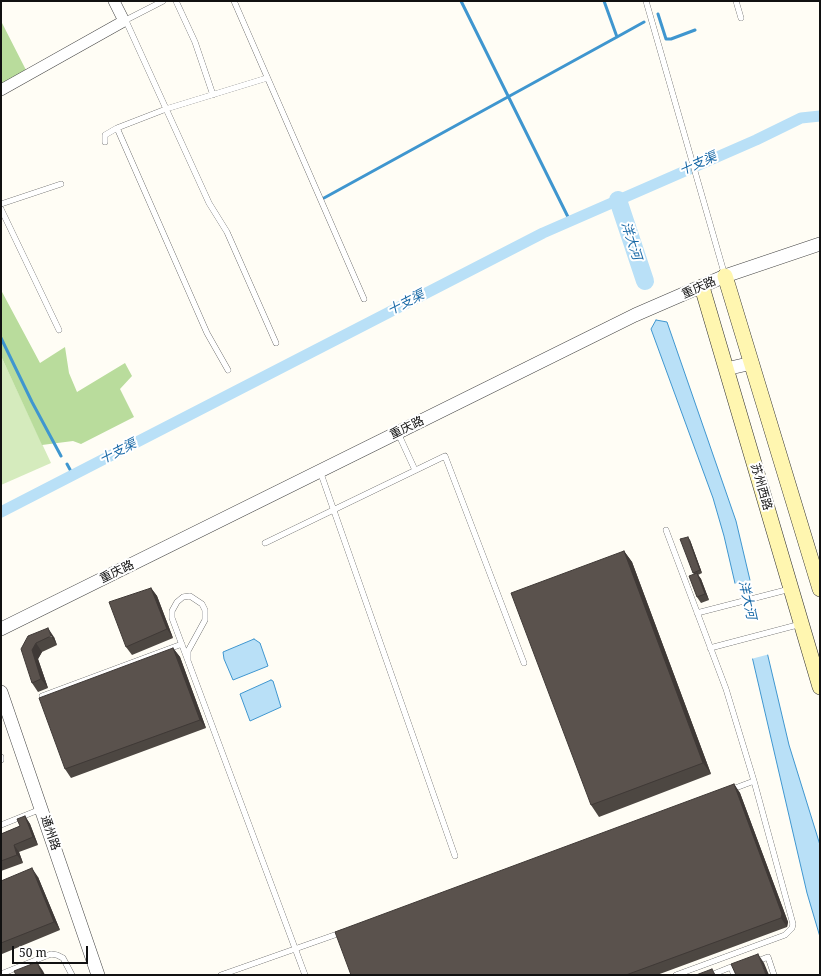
<!DOCTYPE html>
<meta charset="utf-8">
<style>
body{margin:0}
#map{position:relative;width:821px;height:976px;overflow:hidden;background:#fffdf5;font-family:"Noto Serif",serif}
canvas{display:block}
.frame{position:absolute;inset:0;border:2px solid #111;pointer-events:none}
.scale{position:absolute;left:12px;top:946px;width:76px;height:18px;box-sizing:border-box;border:2px solid #111;border-top:0;padding-left:5px;font-size:12px;line-height:14px;white-space:nowrap;color:#111;-webkit-text-stroke:3px #fff;paint-order:stroke}
</style>
<div id="map">
<canvas width="821" height="976"></canvas>
<div class="frame"></div>
<div class="scale">50 m</div>
</div>
<script>
const context = document.querySelector('canvas').getContext('2d');
context.lineJoin = 'round';
function fill(path, color) {
  context.fillStyle = color;
  context.fill(path, 'evenodd');
}
function toPath(rows) {
  const path = new Path2D();
  for (const r of rows) {
    path.moveTo(r[0], r[1]);
    for (let i = 2; i < r.length; i += 2) path.lineTo(r[i], r[i + 1]);
  }
  return path;
}
function trace(path, color, width, dash) {
  context.strokeStyle = color;
  context.lineWidth = width;
  context.lineCap = dash ? 'butt' : 'round';
  context.setLineDash(dash || []);
  context.stroke(path);
}
function label(font, color, halo, rows, align = 'center') {
  context.font = font + ' "Noto Serif","Noto Sans SC",serif';
  context.lineWidth = 4;
  context.setLineDash([]);
  context.textBaseline = 'middle';
  context.strokeStyle = halo;
  context.fillStyle = color;
  for (const [text, x, y, turn = 0] of rows) {
    context.save();
    context.translate(x, y);
    context.rotate((+turn || 0) * Math.PI / 180);
    context.textAlign = isNaN(turn) ? turn : align;
    if (halo) context.strokeText(text, 0, 0);
    context.fillText(text, 0, 0);
    context.restore();
  }
}
const green = toPath([
 [1,356,51,463,1,485]
]);
const forest = toPath([
 [1,21,26,70,1,86],
 [1,290,40,363,65,347,69,373,77,392,125,363,132,376,120,389,134,417,81,444,73,441,42,445,1,356]
]);
const water = toPath([
 [656,320,667,322,736,521,789,745,820,845,820,937,807,893,724,536,713,498,651,329,656,320],
 [254,639,260,643,268,666,233,680,224,659,223,652,254,639],
 [271,680,273,681,281,707,250,721,240,694,271,680]
]);
const pier = toPath([
 [752,580,770,654,751,659,733,584]
]);
const stream = toPath([
 [461,1,570,221],
 [604,1,617,37,644,22],
 [658,14,666,39,671,39,695,30],
 [324,198,617,37],
 [1,338,32,402,61,456],
 [67,464,73,475]
]);
const canal = toPath([
 [1,512,543,233,756,140,801,118,820,116]
]);
const river = toPath([
 [618,200,645,281]
]);
const service = toPath([
 [176,1,195,42,213,95],
 [234,1,364,299],
 [646,1,725,276],
 [736,1,741,18],
 [124,21,163,1],
 [126,21,209,203,227,232,276,343],
 [117,128,207,333,228,370],
 [105,142,105,135,117,128,166,109,267,78],
 [1,204,61,184],
 [1,209,59,330],
 [398,433,415,470],
 [320,471,455,856],
 [666,530,726,689,754,781,793,924,792,928,785,935,676,975],
 [265,543,445,456,524,663],
 [697,613,790,589],
 [710,648,801,624],
 [188,660,188,651,205,620,205,610,202,604,190,596,183,597,177,602,172,611,172,618,305,975],
 [42,696,182,644],
 [1,757,1,760],
 [730,790,754,781],
 [1,825,41,809],
 [755,962,768,957,774,975],
 [1,974,51,954,57,955,63,958,72,975],
 [221,975,343,932],
 [711,975,731,967,734,975]
]);
const minor = toPath([
 [1,90,124,21,114,1]
]);
const tertiary = toPath([
 [726,369,752,363],
 [1,629,635,315,725,276,820,244],
 [1,692,98,975]
]);
const secondary = toPath([
 [725,276,820,589],
 [702,287,820,687]
]);
const wall = toPath([
 [690,540,702,573,698,575,701,579,709,600,701,603,697,597,694,574,693,573],
 [624,551,632,562,711,774,599,817,591,805],
 [151,588,157,596,173,638,132,655,126,647],
 [28,636,54,637,57,645,42,652,38,659,48,688,38,692,32,683],
 [173,648,180,657,206,728,71,778,65,769],
 [734,784,740,793,788,922,787,927,657,975,351,975],
 [25,816,30,824,38,845,19,852,23,863,1,871,1,834,20,826],
 [38,877,60,930,2,954,1,952,1,881]
]);
const shadedWall = toPath([
 [688,537,690,540,702,573,700,570],
 [624,551,632,562,711,774,703,763],
 [697,573,701,579,709,600,705,594],
 [151,588,157,596,173,638,167,629],
 [48,628,54,637,57,645,51,636],
 [36,643,42,652,38,659,48,688,41,679,32,650],
 [173,648,180,657,206,728,200,720],
 [734,784,740,793,788,922,787,927,781,918],
 [25,816,30,824,38,845,33,837],
 [14,845,19,852,23,863,17,855],
 [32,868,38,877,60,930,54,922],
 [758,954,764,963,769,975,766,975],
 [37,962,43,971,45,975,42,975]
]);
const building = toPath([
 [688,537,700,570,693,573,680,539,688,537],
 [624,551,703,763,591,805,511,593,624,551],
 [697,573,705,594,697,597,689,576,697,573],
 [151,588,167,629,126,647,109,602,151,588],
 [48,628,51,636,36,643,32,650,41,679,32,683,21,649,28,636,48,628],
 [173,648,200,720,65,769,39,698,173,648],
 [734,784,782,914,781,918,626,975,351,975,335,932,734,784],
 [25,816,33,837,14,845,17,855,1,861,1,834,20,826,17,819,25,816],
 [32,868,54,922,1,943,1,881,32,868],
 [758,954,766,975,736,975,731,964,758,954],
 [37,962,42,975,16,975,14,971,37,962],
 [712,969,715,975,696,975,712,969]
]);
const streetNames = [
 ["重庆路",699,288,-24],
 ["重庆路",407,428,-26],
 ["苏州西路",761,487,74],
 ["重庆路",117,572,-26],
 ["通州路",50,833,71]
];
const waterNames = [
 ["十支渠",698,164,-24],
 ["洋大河",631,241,72],
 ["十支渠",406,303,-27],
 ["十支渠",118,452,-27],
 ["洋大河",747,600,77]
];
fill(green, '#d5ebbd');
fill(forest, '#b9dc9c');
fill(water, '#b9e0f7');
trace(water, '#3f96cf', 1);
fill(pier, '#fffdf5');
trace(stream, '#3f96cf', 3);
trace(canal, '#b9e0f7', 11);
trace(river, '#b9e0f7', 18);
trace(service, '#444', 6);
trace(minor, '#444', 12);
trace(tertiary, '#444', 14);
trace(secondary, '#333', 16);
trace(service, '#fff', 5.5);
trace(minor, '#fff', 11);
trace(tertiary, '#fff', 13);
trace(secondary, '#fff6b0', 15);
fill(wall, '#4d4742');
fill(shadedWall, '#3f3936');
fill(building, '#5a524d');
trace(building, '#3f3936', 1);
label('12px', '#111', '#fff', streetNames);
label('italic 13px', '#1768a6', '#fff', waterNames);
</script>
